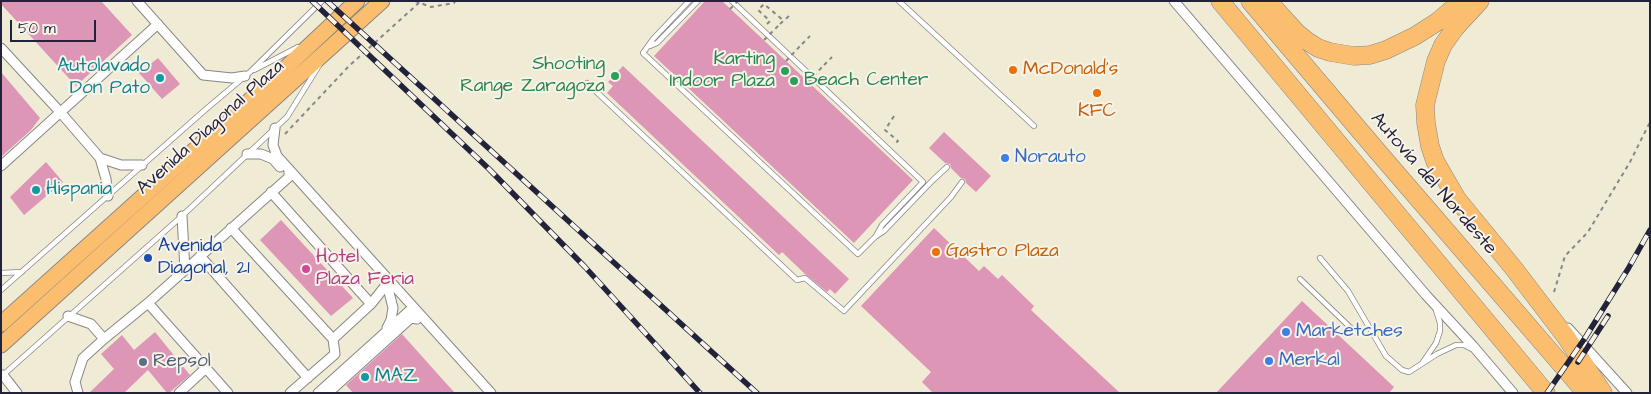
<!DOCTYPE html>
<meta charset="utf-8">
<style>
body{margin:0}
#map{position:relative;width:1651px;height:394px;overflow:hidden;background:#f0ebd5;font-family:"Architects Daughter",sans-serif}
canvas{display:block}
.frame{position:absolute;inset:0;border:2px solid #22223b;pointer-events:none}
.scale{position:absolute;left:10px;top:20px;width:86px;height:22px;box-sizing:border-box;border:2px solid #22223b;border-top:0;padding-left:6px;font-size:15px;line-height:18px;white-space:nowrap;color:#22223b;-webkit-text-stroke:4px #f7f3e8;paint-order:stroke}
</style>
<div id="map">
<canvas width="1651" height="394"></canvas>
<div class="frame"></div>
<div class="scale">50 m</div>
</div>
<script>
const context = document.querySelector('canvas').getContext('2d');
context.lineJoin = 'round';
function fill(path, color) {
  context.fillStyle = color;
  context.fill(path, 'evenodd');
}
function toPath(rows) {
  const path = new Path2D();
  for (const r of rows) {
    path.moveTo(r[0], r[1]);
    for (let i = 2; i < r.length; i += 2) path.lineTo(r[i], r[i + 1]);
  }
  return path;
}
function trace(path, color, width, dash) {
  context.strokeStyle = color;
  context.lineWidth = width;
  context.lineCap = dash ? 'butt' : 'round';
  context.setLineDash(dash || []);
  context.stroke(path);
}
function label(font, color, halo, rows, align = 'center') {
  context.font = font + ' "Architects Daughter",sans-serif';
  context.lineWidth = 4;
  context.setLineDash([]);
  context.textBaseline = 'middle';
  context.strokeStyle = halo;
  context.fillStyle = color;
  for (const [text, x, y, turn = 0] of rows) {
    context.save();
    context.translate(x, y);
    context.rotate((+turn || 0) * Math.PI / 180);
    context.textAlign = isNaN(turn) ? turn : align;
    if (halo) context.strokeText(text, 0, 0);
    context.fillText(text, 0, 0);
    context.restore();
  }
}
const building = toPath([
 [1,1,101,1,132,35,76,86,1,4],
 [705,1,722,1,913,180,854,243,654,56],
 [158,58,180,84,162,99,139,73],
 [623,66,849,279,835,294,830,289,827,292,805,274,782,252,779,255,607,93,613,86,608,82],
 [1,72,40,118,31,130,1,157],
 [944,132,991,176,976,192,966,183,965,179,961,178,951,168,950,164,945,163,929,148],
 [46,162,63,182,24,215,10,197],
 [281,220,353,298,331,316,260,240],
 [934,228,979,271,984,266,998,279,1002,275,1034,306,1031,310,1120,393,933,393,922,382,931,372,861,306],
 [1302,301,1394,387,1389,393,1216,393],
 [155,332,190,375,169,393,167,393,148,370,124,393,89,393,114,369,101,354,122,335,134,350],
 [402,334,444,381,455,393,353,393,346,385]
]);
const path = toPath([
 [767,24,770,21,758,10,764,4,784,21],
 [780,24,789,16],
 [802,44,810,36],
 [824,65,832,57],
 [894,116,885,130,898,141,895,144],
 [285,134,349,66,421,1],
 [1554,292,1565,256,1588,232,1630,162,1650,122]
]);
const service = toPath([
 [689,1,653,39,643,53,858,254,875,237,884,231,932,181,947,167],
 [732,1,923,182,882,225,876,236],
 [899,1,1034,126],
 [650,46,657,43,698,1],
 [254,70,298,47],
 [587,83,797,280,805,278,844,311,951,197,962,182],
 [1320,258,1348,291,1386,356,1402,370,1409,372,1437,354,1456,345,1464,345,1472,349],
 [1,273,22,272],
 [1300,279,1355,332],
 [1,290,205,110,250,72,322,1],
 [1423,362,1436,343,1440,331,1440,323,1436,310],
 [2,376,182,216,287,117,320,64]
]);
const minor = toPath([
 [137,1,203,75,232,78,245,76],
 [1174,1,1426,295,1473,346,1513,393],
 [1,48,61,113,100,158],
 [275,128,273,145,277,156,491,393],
 [247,154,261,154,273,159,280,167],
 [1,166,158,24],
 [271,192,371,304],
 [108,196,106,179,100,158,121,165,142,165],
 [182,216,185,270],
 [231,228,333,339],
 [200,256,308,378],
 [148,303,228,393],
 [68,316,91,324,104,339,83,358,75,382,78,393],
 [387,328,391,320,393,308,388,288],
 [1568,328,1627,393],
 [104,339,148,303,289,177,289,169],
 [3,375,17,393],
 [179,393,206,368],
 [290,393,335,354,333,339,371,304,386,285],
 [318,393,409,311,417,311],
 [328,393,411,318,417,319]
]);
const primary = toPath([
 [1,324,278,75,357,1],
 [1,345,382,1]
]);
const motorway = toPath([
 [1220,1,1546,393],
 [1250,1,1378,152,1586,393],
 [1268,1,1297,33,1307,41,1318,48,1330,52,1354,56,1370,55,1386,50,1415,36,1437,22,1462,1],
 [1480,1,1455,28,1443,45,1436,61,1425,105,1426,123,1430,146,1435,161,1457,199,1515,270,1566,337,1603,393]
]);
const rail = toPath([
 [312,1,489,169,585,267,700,393],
 [327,1,757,393],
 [1578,362,1608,316],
 [1547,393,1585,338,1628,269,1650,230]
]);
const pathBridge = toPath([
 [415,1,431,7,454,3,455,1],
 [730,9,738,1],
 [764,40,780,24],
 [786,61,802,44],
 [808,82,824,65]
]);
const markers = [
 [1013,70,5,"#e8710a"],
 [785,71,5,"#2e9e5b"],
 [615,76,5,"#2e9e5b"],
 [160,78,5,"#0f9aa8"],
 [794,81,5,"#2e9e5b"],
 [1097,93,5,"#e8710a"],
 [1005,158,5,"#3f7fe0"],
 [36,190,5,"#0f9aa8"],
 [936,252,5,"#e8710a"],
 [148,258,5,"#1a4fb4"],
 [306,269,5,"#d1479c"],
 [1286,332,5,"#3f7fe0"],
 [1269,361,5,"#3f7fe0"],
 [143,362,5,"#5c6f8a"],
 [365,377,5,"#0f9aa8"]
];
const leisureNames = [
 ["Karting",775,60],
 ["Indoor Plaza",775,82],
 ["Shooting",605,65],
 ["Range Zaragoza",605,87],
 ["Beach Center",804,81,"left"]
];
const cultureNames = [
 ["Autolavado",150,67,"right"],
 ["Don Pato",150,89,"right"],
 ["Hispania",46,190],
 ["MAZ",375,377]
];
const foodNames = [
 ["McDonald's",1023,70],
 ["KFC",1097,112,"center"],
 ["Gastro Plaza",946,252]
];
const streetNames = [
 ["Avenida Diagonal Plaza",211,128,-42],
 ["Autovía del Nordeste",1433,184,49]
];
const shopNames = [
 ["Norauto",1015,158],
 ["Marketches",1296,332],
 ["Merkal",1279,361]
];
const transitNames = [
 ["Avenida",158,247],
 ["Diagonal, 21",158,269]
];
const hotelNames = [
 ["Hotel",316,258],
 ["Plaza Feria",316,280]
];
const serviceNames = [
 ["Repsol",153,362]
];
fill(building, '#de96b6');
trace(service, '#898688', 6);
trace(minor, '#898688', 11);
trace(primary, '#898688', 17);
trace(motorway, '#898688', 19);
trace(path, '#898688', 2, [4, 4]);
trace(service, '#fff', 4.5);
trace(minor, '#fff', 9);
trace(primary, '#fbbe6e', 15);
trace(motorway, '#fbbe6e', 18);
trace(rail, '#22223b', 5.5);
trace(rail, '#f7f3e8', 4, [11]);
trace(pathBridge, '#898688', 2, [4, 4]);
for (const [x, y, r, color] of markers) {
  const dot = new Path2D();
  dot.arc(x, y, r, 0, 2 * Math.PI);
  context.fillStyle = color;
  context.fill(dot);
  trace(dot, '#f7f3e8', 2);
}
label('19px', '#27864d', '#f7f3e8', leisureNames, 'right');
label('19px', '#0d838f', '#f7f3e8', cultureNames, 'left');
label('19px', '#c56008', '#f7f3e8', foodNames, 'left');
label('19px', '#22223b', '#f7f3e8', streetNames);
label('19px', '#366cbe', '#f7f3e8', shopNames, 'left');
label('19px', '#164399', '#f7f3e8', transitNames, 'left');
label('19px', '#b23c85', '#f7f3e8', hotelNames, 'left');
label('19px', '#4e5e75', '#f7f3e8', serviceNames, 'left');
</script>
